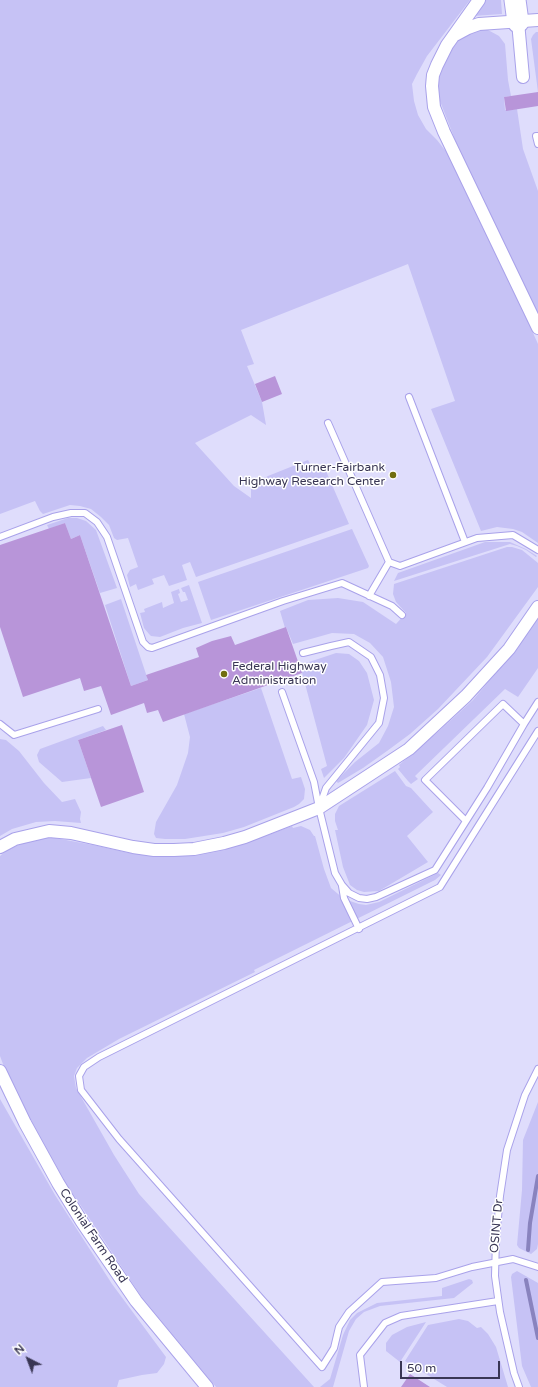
<!DOCTYPE html>
<style>
body{margin:0}
#map{position:relative;width:538px;height:1387px;overflow:hidden;background:#dfddfc;font-family:"Varela Round",sans-serif}
canvas{display:block}
.north{position:absolute;left:8px;top:1339px;width:40px;height:40px;-webkit-text-stroke:3px #fff;paint-order:stroke;rotate:318deg;font-size:11px;font-weight:700;line-height:16px;text-align:center;color:#393654}
.north::after{content:'';display:block;margin:auto;width:14px;height:18px;background:#393654;clip-path:polygon(50% 0,100% 100%,50% 72%,0 100%)}
.scale{position:absolute;left:400px;top:1361px;width:100px;height:18px;box-sizing:border-box;border:2px solid #393654;border-top:0;padding-left:5px;font-size:12px;line-height:14px;white-space:nowrap;color:#393654;-webkit-text-stroke:3px #fff;paint-order:stroke}
</style>
<div id="map">
<canvas width="538" height="1387"></canvas>
<div class="north">N</div>
<div class="scale">50 m</div>
</div>
<script>
const context = document.querySelector('canvas').getContext('2d');
context.lineJoin = 'round';
function fill(path, color) {
  context.fillStyle = color;
  context.fill(path, 'evenodd');
}
function toPath(rows) {
  const path = new Path2D();
  for (const r of rows) {
    path.moveTo(r[0], r[1]);
    for (let i = 2; i < r.length; i += 2) path.lineTo(r[i], r[i + 1]);
  }
  return path;
}
function trace(path, color, width, dash) {
  context.strokeStyle = color;
  context.lineWidth = width;
  context.lineCap = dash ? 'butt' : 'round';
  context.setLineDash(dash || []);
  context.stroke(path);
}
function label(font, color, halo, rows, align = 'center') {
  context.font = font + ' "Varela Round",sans-serif';
  context.lineWidth = 3;
  context.setLineDash([]);
  context.textBaseline = 'middle';
  context.strokeStyle = halo;
  context.fillStyle = color;
  for (const [text, x, y, turn = 0] of rows) {
    context.save();
    context.translate(x, y);
    context.rotate((+turn || 0) * Math.PI / 180);
    context.textAlign = isNaN(turn) ? turn : align;
    if (halo) context.strokeText(text, 0, 0);
    context.fillText(text, 0, 0);
    context.restore();
  }
}
const green = toPath([
 [0,0,470,0,427,56,417,74,412,84,414,101,418,115,426,129,437,140,448,154,479,220,510,282,538,344,538,543,522,532,513,529,497,527,481,531,431,409,455,401,408,264,241,330,254,364,247,366,262,402,266,425,251,415,195,443,234,486,251,498,251,485,268,476,308,460,312,467,316,471,326,471,349,524,196,577,190,562,182,565,187,580,169,586,164,575,152,579,154,584,138,590,136,584,130,587,127,575,130,570,138,567,128,538,117,540,114,538,109,525,101,517,91,509,80,506,70,505,43,514,40,511,35,501,0,514],
 [485,0,501,0,502,14,473,16],
 [476,30,488,30,499,36,505,44,508,80,511,96,504,97,505,110,517,109,523,149,538,191,538,315,461,155,438,96,439,70,448,51,463,36],
 [536,32,538,32,538,92,531,39,533,35],
 [68,518,77,518,86,521,96,530,117,588,100,593,80,535,71,539,65,523,49,529,47,525],
 [352,529,369,566,368,568,211,620,198,582],
 [485,542,510,542,526,549,537,556,536,557,526,550,517,546,510,544,394,581,398,573],
 [507,547,512,547,522,550,538,563,538,587,487,657,438,709,410,734,387,751,363,768,338,783,336,781,355,762,379,743,388,726,394,707,391,682,383,657,370,643,354,634,332,633,293,644,286,627,285,628,280,611,308,600,338,598,363,602,396,624,406,613,396,602,393,594,394,584],
 [189,585,202,623,183,628,160,637,151,636,149,634,144,628,140,613,145,612,144,609,162,602,163,608,174,603,171,592,179,589,180,593,178,594,181,602,188,600,185,592,183,592,181,588],
 [121,599,148,680,131,686,105,605],
 [538,617,538,668,518,697,505,689,415,776,418,779,411,784,408,781,398,769,400,767,399,765,440,730,473,700,495,674],
 [336,653,349,654,359,661,367,673,374,700,367,725,344,758,324,778,321,769,327,766,300,665],
 [261,688,292,779,301,777,305,789,304,799,299,804,294,807,244,827,223,833,185,839,165,839,156,838,154,834,156,822,177,785,188,753,190,737,184,714],
 [103,726,106,730,78,740,91,778,62,782,39,762,37,755,40,749],
 [0,739,6,740,19,751,44,783,62,802,75,799,81,812,80,819,81,823,55,821,36,822,12,829,0,836],
 [395,771,406,786,411,788,433,812,407,836,428,862,379,891,364,892,357,890,350,885,343,867,335,830,338,830,335,821,335,814,339,806],
 [292,826,293,828,301,826,310,830,314,836,315,836,324,869,331,888,344,899,359,904,366,905,379,902,438,873,441,875,435,880,254,970,255,972,119,1039,87,1058,77,1068,74,1076,76,1088,114,1155,139,1194,314,1387,216,1387,141,1296,47,1155,10,1083,0,1056,0,856,6,851,27,841,50,837,98,846,129,853,163,856,246,843],
 [0,1099,55,1195,112,1284,166,1357,164,1364,157,1373,142,1375,119,1380,117,1387,0,1387],
 [538,1102,538,1244,537,1249,531,1254,519,1248,517,1245,522,1190,523,1140],
 [517,1271,538,1283,538,1387,531,1387,522,1366,511,1277,512,1274],
 [469,1279,472,1280,473,1283,454,1298,380,1306,364,1312,356,1319,349,1331,333,1387,320,1387,330,1379,343,1335,350,1320,357,1313,377,1303,442,1296,442,1288],
 [459,1319,468,1321,477,1328,481,1327,488,1334,496,1347,508,1387,447,1387,405,1361,428,1325],
 [426,1322,400,1362,386,1351,386,1343,392,1335,407,1327]
]);
const stream = toPath([
 [528,1250,530,1223,538,1176],
 [526,1280,538,1338]
]);
const building = toPath([
 [538,92,538,106,506,111,504,97],
 [275,376,282,394,262,402,255,384],
 [65,523,71,539,80,535,131,686,148,680,146,675,199,657,196,648,212,641,231,636,235,645,286,627,302,673,163,722,158,710,147,713,144,703,111,715,101,686,84,691,80,678,23,697,0,627,0,545],
 [122,725,144,792,101,807,78,740],
 [410,1374,430,1387,401,1387]
]);
const lane = toPath([
 [538,136,536,136,538,144],
 [409,397,465,542],
 [328,423,389,562,400,566,477,538,513,535,538,550],
 [0,537,53,517,71,513,85,513,97,522,107,537,143,642,148,647,152,648,283,601,342,583,392,606,402,615],
 [369,596,389,562],
 [303,653,331,646,349,642,371,657,380,675,384,698,379,723,326,788,320,805],
 [282,692,314,782,319,808,335,873,342,885,349,893,359,898,367,899,376,897,435,870,487,788,524,724,538,702],
 [0,724,14,735,98,709],
 [538,731,440,887,99,1057,84,1067,79,1076,81,1090,119,1139,322,1367,334,1348,339,1327,349,1312,382,1282,436,1278,472,1267,513,1259,538,1267],
 [466,821,425,780,503,704,524,724],
 [342,886,344,898,359,929],
 [364,1387,360,1355,385,1323,401,1316,498,1301],
 [519,1387,514,1373,500,1312,495,1276,496,1239,500,1196,507,1150,525,1095,538,1069]
]);
const street = toPath([
 [479,0,447,45,437,65,433,75,432,86,434,107,444,132,538,328],
 [518,22,523,77],
 [455,35,468,28,479,24,538,20],
 [0,847,15,839,49,831,71,833,133,847,154,850,174,850,194,849,224,843,245,837,319,808,409,749,466,696,509,649,538,607],
 [0,1071,25,1123,58,1183,82,1222,136,1301,207,1387]
]);
const highway = toPath([
 [515,0,518,22]
]);
const markers = [
 [393,475,4,"#716e0f"],
 [224,674,4,"#716e0f"]
];
const poiNames = [
 ["Turner-Fairbank",385,468],
 ["Highway Research Center",385,482],
 ["Federal Highway",232,667,"left"],
 ["Administration",232,681,"left"]
];
const streetNames = [
 ["OSINT Dr",497,1226,-85],
 ["Colonial Farm Road",93,1236,56]
];
fill(green, '#c6c2f5');
trace(stream, '#8983be', 4);
fill(building, '#b895d9');
trace(lane, '#a9a2ea', 8);
trace(street, '#a9a2ea', 14);
trace(highway, '#a9a2ea', 23);
trace(lane, '#fff', 6);
trace(street, '#fff', 12);
trace(highway, '#fff', 21);
for (const [x, y, r, color] of markers) {
  const dot = new Path2D();
  dot.arc(x, y, r, 0, 2 * Math.PI);
  context.fillStyle = color;
  context.fill(dot);
  trace(dot, '#fff', 1.5);
}
label('12px', '#393654', '#fff', poiNames, 'right');
label('12px', '#393654', '#fff', streetNames);
</script>
